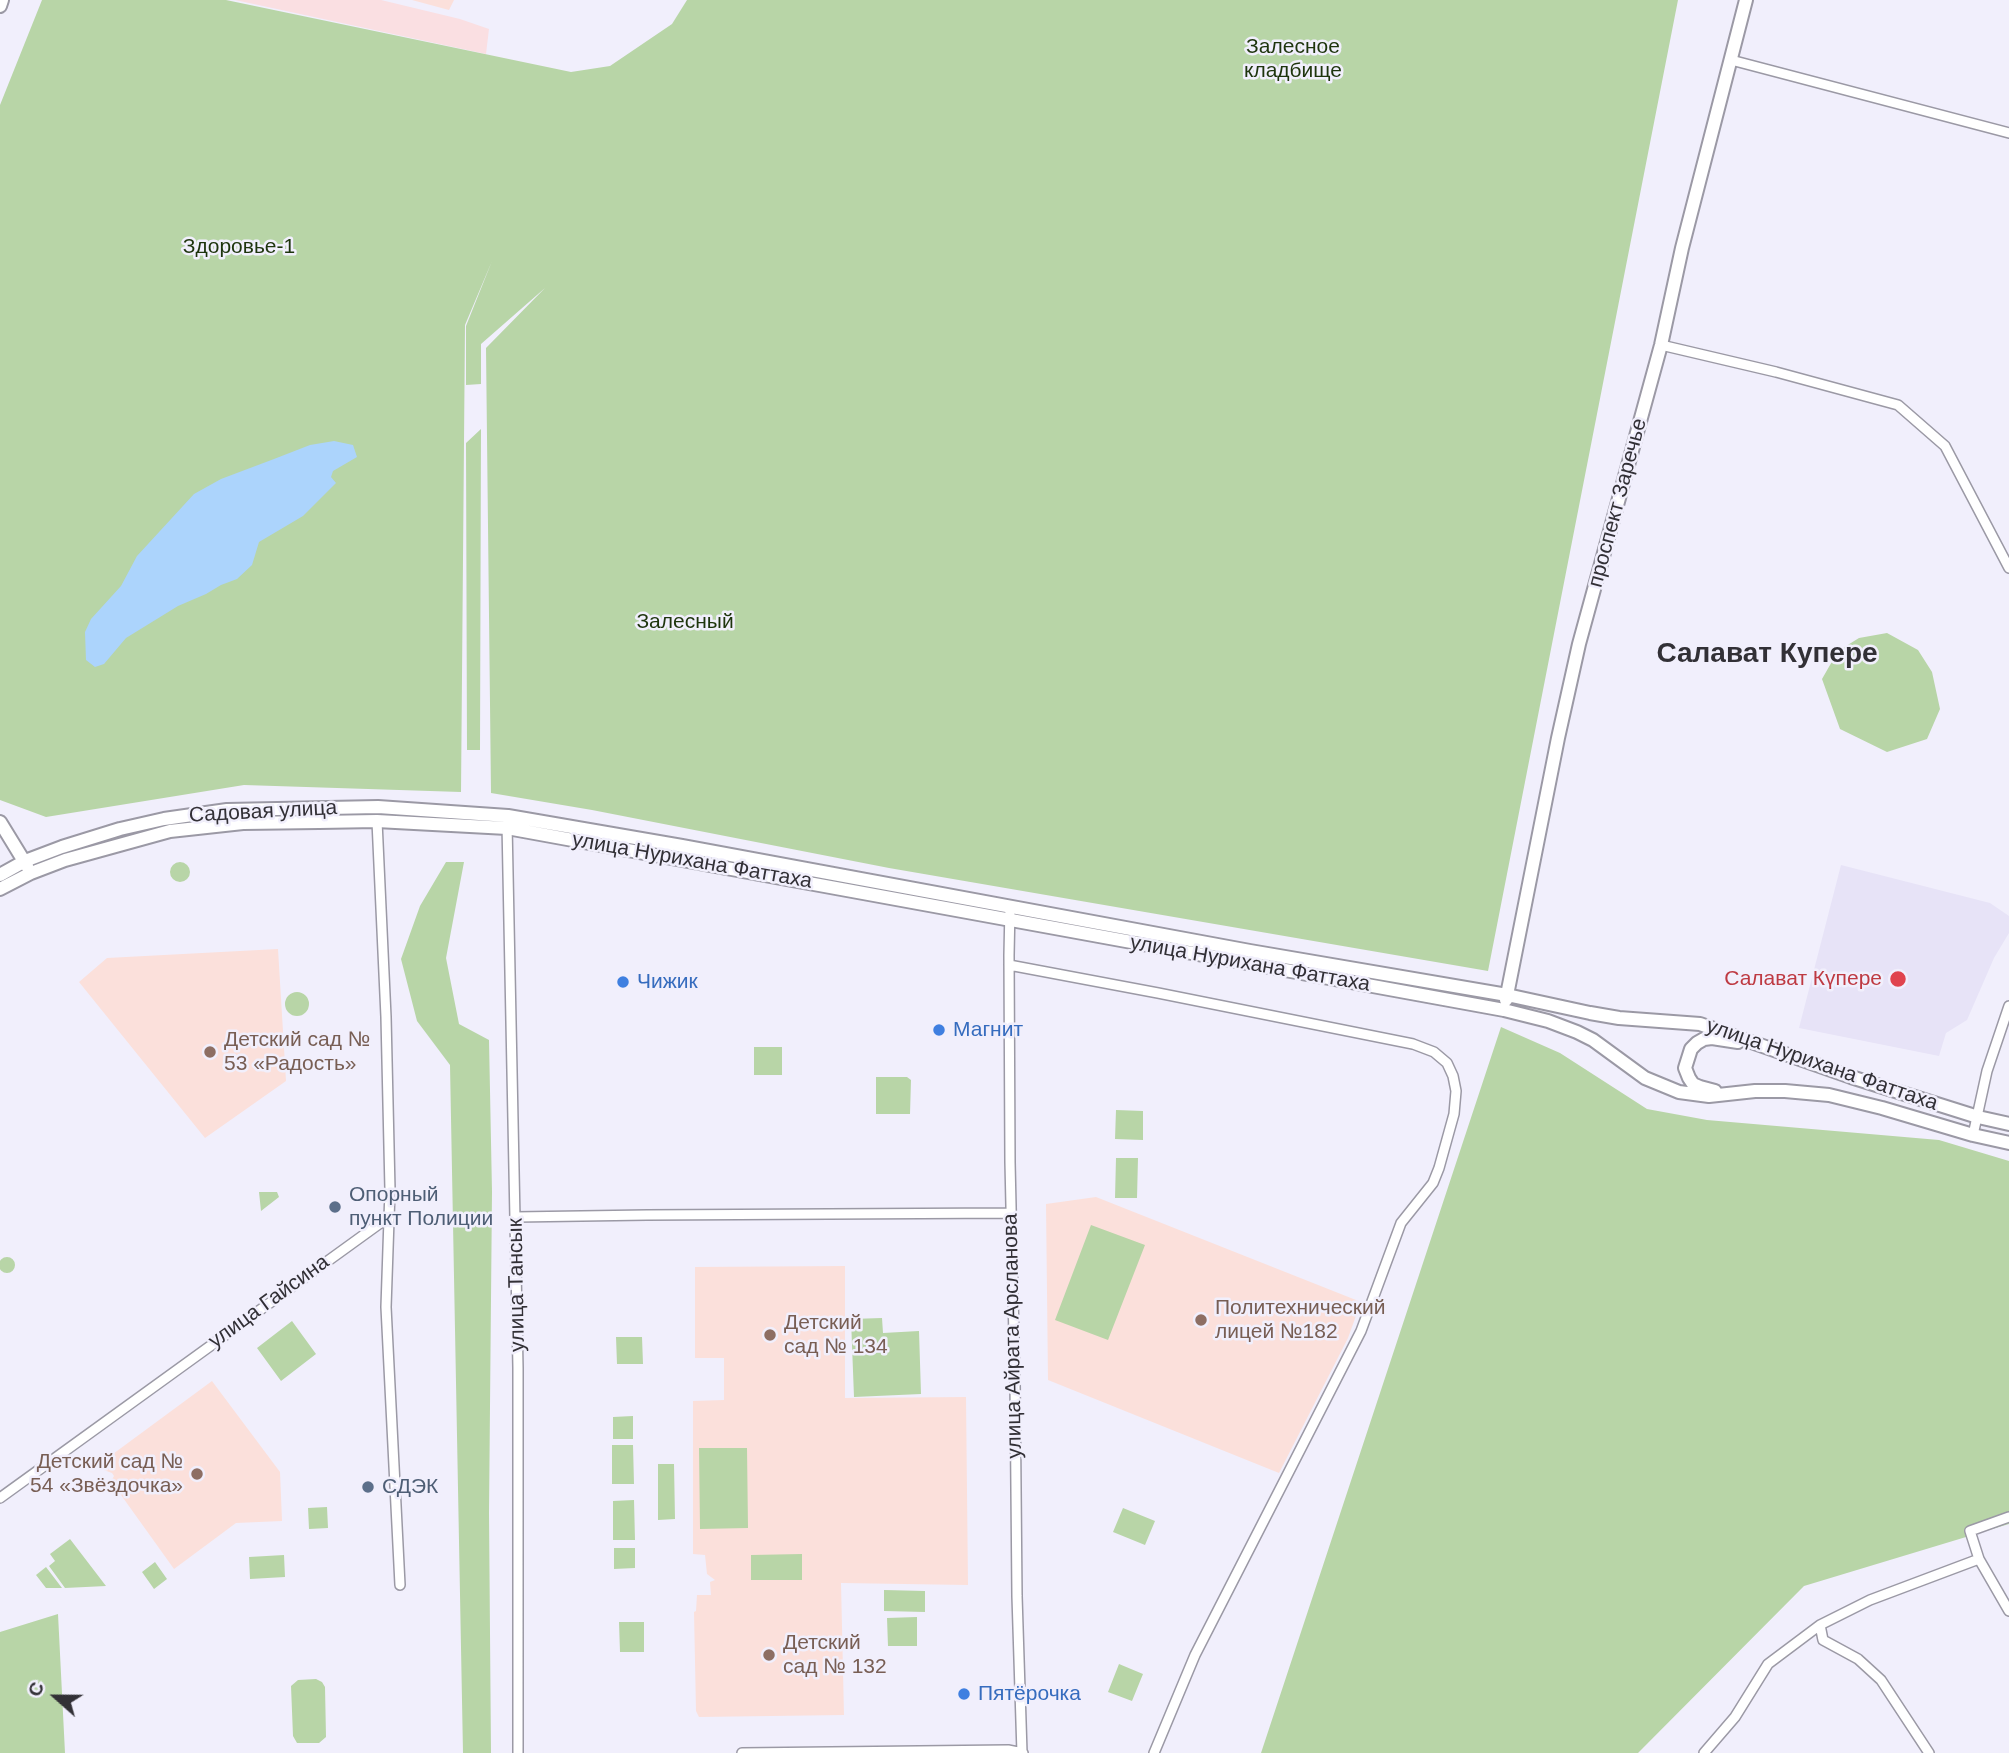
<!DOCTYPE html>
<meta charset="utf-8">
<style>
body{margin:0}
#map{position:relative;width:2009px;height:1753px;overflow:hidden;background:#f1effc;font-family:Helvetica,sans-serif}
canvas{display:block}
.north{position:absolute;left:21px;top:1662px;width:70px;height:70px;-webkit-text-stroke:5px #f1effc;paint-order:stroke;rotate:291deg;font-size:19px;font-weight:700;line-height:28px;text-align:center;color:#323036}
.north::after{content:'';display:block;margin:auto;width:24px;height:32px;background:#323036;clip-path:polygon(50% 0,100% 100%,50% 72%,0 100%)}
</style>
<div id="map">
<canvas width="2009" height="1753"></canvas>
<div class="north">С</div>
</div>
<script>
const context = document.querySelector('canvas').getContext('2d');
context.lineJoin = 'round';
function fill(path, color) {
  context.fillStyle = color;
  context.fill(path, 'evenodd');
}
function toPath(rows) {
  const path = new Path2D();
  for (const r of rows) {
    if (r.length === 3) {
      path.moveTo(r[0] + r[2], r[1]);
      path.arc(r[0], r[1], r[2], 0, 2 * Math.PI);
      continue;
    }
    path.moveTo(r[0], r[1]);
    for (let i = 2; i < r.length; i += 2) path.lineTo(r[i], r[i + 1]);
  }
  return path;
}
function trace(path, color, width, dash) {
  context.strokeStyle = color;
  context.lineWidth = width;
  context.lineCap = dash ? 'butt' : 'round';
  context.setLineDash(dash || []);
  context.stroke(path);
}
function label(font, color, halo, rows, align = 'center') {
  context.font = font + ' Helvetica,sans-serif';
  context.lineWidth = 5;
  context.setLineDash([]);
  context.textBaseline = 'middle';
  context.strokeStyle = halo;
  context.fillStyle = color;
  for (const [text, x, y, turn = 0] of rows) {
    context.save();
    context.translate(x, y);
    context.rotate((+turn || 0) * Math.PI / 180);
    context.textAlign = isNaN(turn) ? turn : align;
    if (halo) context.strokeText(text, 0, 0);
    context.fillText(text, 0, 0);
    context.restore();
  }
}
const built = toPath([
 [1841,865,1990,903,2009,916,2009,933,1994,958,1967,1020,1946,1033,1939,1056,1799,1028]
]);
const industrial = toPath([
 [235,0,381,0,460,19,489,29,486,54]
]);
const education = toPath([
 [412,0,454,0,449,10],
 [278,949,286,1081,205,1138,79,982,107,958],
 [1096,1197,1361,1302,1348,1338,1279,1473,1048,1380,1046,1204],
 [845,1266,845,1398,966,1397,968,1585,841,1583,844,1715,699,1717,696,1711,694,1612,696,1611,697,1595,711,1595,710,1582,715,1580,707,1574,705,1555,693,1554,693,1401,724,1400,724,1358,695,1358,695,1267],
 [212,1381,280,1472,282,1521,236,1523,174,1569,111,1481,114,1476,112,1473,101,1469,98,1465]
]);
const green = toPath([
 [42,0,226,0,571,72,610,66,672,24,687,0,1678,0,1488,971,889,868,592,810,491,793,486,348,545,288,481,344,481,384,466,385,466,326,492,261,465,325,461,792,244,785,46,817,0,800,0,105],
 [481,429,480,750,467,750,466,443],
 [1887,633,1918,650,1932,672,1940,709,1927,739,1887,752,1840,729,1822,679,1838,651,1859,638],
 [180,872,10],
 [446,862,464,862,446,958,459,1024,489,1040,492,1192,489,1513,491,1753,463,1753,450,1065,417,1021,401,959,420,906],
 [297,1004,12],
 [1501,1027,1560,1053,1647,1109,1707,1120,1939,1140,2009,1161,2009,1524,1804,1586,1638,1753,1261,1753],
 [754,1047,782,1047,782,1075,754,1075],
 [876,1077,907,1077,911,1080,910,1114,876,1114],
 [1116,1110,1143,1111,1143,1140,1115,1139],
 [1116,1158,1138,1158,1137,1198,1115,1198],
 [259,1192,277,1192,279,1197,261,1211],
 [1091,1225,1145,1245,1108,1340,1055,1320],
 [7,1265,8],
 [882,1318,883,1333,919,1331,921,1394,854,1397,851,1319],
 [292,1321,316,1354,281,1381,257,1348],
 [616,1337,642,1337,643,1364,617,1364],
 [633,1416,633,1439,613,1439,613,1417],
 [612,1445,633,1445,634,1484,612,1484],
 [699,1448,747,1448,748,1528,700,1529],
 [658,1464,674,1464,675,1519,658,1520],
 [634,1500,635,1540,613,1540,613,1501],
 [327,1507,328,1528,309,1529,308,1508],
 [1123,1508,1155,1521,1145,1545,1113,1532],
 [70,1539,106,1586,65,1588,49,1566,55,1561,50,1554],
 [614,1548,635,1548,635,1568,614,1569],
 [802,1554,802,1580,751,1580,751,1555],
 [284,1555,285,1577,250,1579,249,1557],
 [155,1562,167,1579,154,1589,142,1572],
 [46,1567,62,1588,46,1588,36,1575],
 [884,1590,925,1591,925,1612,884,1611],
 [58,1614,65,1753,0,1753,0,1632],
 [917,1617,917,1646,888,1646,887,1618],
 [619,1622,644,1622,644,1652,620,1652],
 [1119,1664,1143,1674,1132,1701,1108,1692],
 [316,1679,322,1682,325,1687,326,1737,319,1743,297,1743,293,1736,291,1686,298,1680]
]);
const water = toPath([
 [334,441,353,445,357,457,333,471,331,477,336,483,303,516,259,542,252,565,237,579,221,585,206,594,178,606,126,638,104,664,95,667,86,660,85,632,91,619,121,586,137,556,194,494,221,479,274,459,310,445]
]);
const street = toPath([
 [1731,60,2009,133],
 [1661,345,1776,372,1898,405,1945,446,2009,568],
 [377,821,386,1017,390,1190,386,1307,400,1585],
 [507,824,518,1368,518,1753],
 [1010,907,1009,955,1010,1162,1015,1382,1017,1596,1022,1753],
 [1009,965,1158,993,1413,1044,1434,1052,1447,1063,1453,1076,1456,1091,1454,1114,1439,1168,1433,1183,1401,1223,1361,1331,1195,1655,1154,1753],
 [1973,1135,1987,1071,2009,1006],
 [516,1217,647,1215,1011,1213],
 [0,1498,390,1216],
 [1979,1559,2009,1611],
 [1820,1625,1823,1640,1858,1659,1881,1680,1929,1753],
 [742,1753,1008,1750,1023,1753],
 [1704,1753,1735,1717,1768,1664,1820,1625,1870,1600,1979,1559,1970,1531,2009,1517]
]);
const secondary = toPath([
 [0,6,2,0],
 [0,822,27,866],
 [0,875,25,861,62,847,120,829,164,819,227,810,378,807,508,816,682,846,1250,951,1507,995,1590,1013,1619,1018,1700,1024,1851,1077,1978,1117,2009,1124],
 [0,889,31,873,65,860,170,831,243,823,319,822,377,821,507,828,1504,1010,1548,1021,1577,1032,1593,1040,1645,1078,1679,1092,1709,1096,1755,1091,1785,1091,1829,1095,1882,1108,1973,1135,2009,1143],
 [1506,1000,1558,738,1579,644,1661,345,1682,248,1746,0],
 [1715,1091,1700,1087,1693,1084,1689,1078,1685,1068,1691,1049,1697,1043,1704,1039,1712,1038,1738,1042]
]);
const markers = [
 [1898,979,9,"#e0444e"],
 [623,982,7,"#3f7fe0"],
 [939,1030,7,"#3f7fe0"],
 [210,1052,7,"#8d6e63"],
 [335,1207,7,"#5c6f8a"],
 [1201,1320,7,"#8d6e63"],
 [770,1335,7,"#8d6e63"],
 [197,1474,7,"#8d6e63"],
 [368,1487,7,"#5c6f8a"],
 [769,1655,7,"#8d6e63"],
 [964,1694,7,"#3f7fe0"]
];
const parkNames = [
 ["Залесное",1293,47],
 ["кладбище",1293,71],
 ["Здоровье-1",239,247],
 ["Залесный",685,622]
];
const streetNames = [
 ["проспект Заречье",1618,503,-75],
 ["Садовая улица",263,812,-3],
 ["улица Нурихана Фаттаха",692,861,10],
 ["улица Нурихана Фаттаха",1250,964,10],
 ["улица Нурихана Фаттаха",1822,1065,19],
 ["улица Тансык",517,1285,-91],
 ["улица Гайсина",269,1302,-36],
 ["улица Айрата Арсланова",1013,1336,-91]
];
const healthNames = [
 ["Салават Күпере",1882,979]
];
const shopNames = [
 ["Чижик",637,982],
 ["Магнит",953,1030],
 ["Пятёрочка",978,1694]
];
const educationNames = [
 ["Детский сад №",224,1040],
 ["53 «Радость»",224,1064],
 ["Политехнический",1215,1308],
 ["лицей №182",1215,1332],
 ["Детский",784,1323],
 ["сад № 134",784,1347],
 ["Детский сад №",183,1462,"right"],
 ["54 «Звёздочка»",183,1486,"right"],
 ["Детский",783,1643],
 ["сад № 132",783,1667]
];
const serviceNames = [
 ["Опорный",349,1195],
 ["пункт Полиции",349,1219],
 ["СДЭК",382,1487]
];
const districtNames = [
 ["Салават Купере",1767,654]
];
fill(built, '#e7e3f7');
fill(industrial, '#fadfe2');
fill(education, '#fbe0db');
fill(green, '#b8d5a7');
fill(water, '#acd4fc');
trace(street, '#9b99a5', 12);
trace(secondary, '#9b99a5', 16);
trace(street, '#fff', 9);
trace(secondary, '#fff', 12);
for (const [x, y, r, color] of markers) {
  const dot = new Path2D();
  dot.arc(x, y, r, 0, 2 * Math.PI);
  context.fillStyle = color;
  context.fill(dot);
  trace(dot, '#f1effc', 2.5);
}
label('21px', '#1e350d', '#f1effc', parkNames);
label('21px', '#323036', '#f1effc', streetNames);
label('21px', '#be3a42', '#f1effc', healthNames, 'right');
label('21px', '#366cbe', '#f1effc', shopNames, 'left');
label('21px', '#785e54', '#f1effc', educationNames, 'left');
label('21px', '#4e5e75', '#f1effc', serviceNames, 'left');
label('bold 28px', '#323036', '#f1effc', districtNames);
</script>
